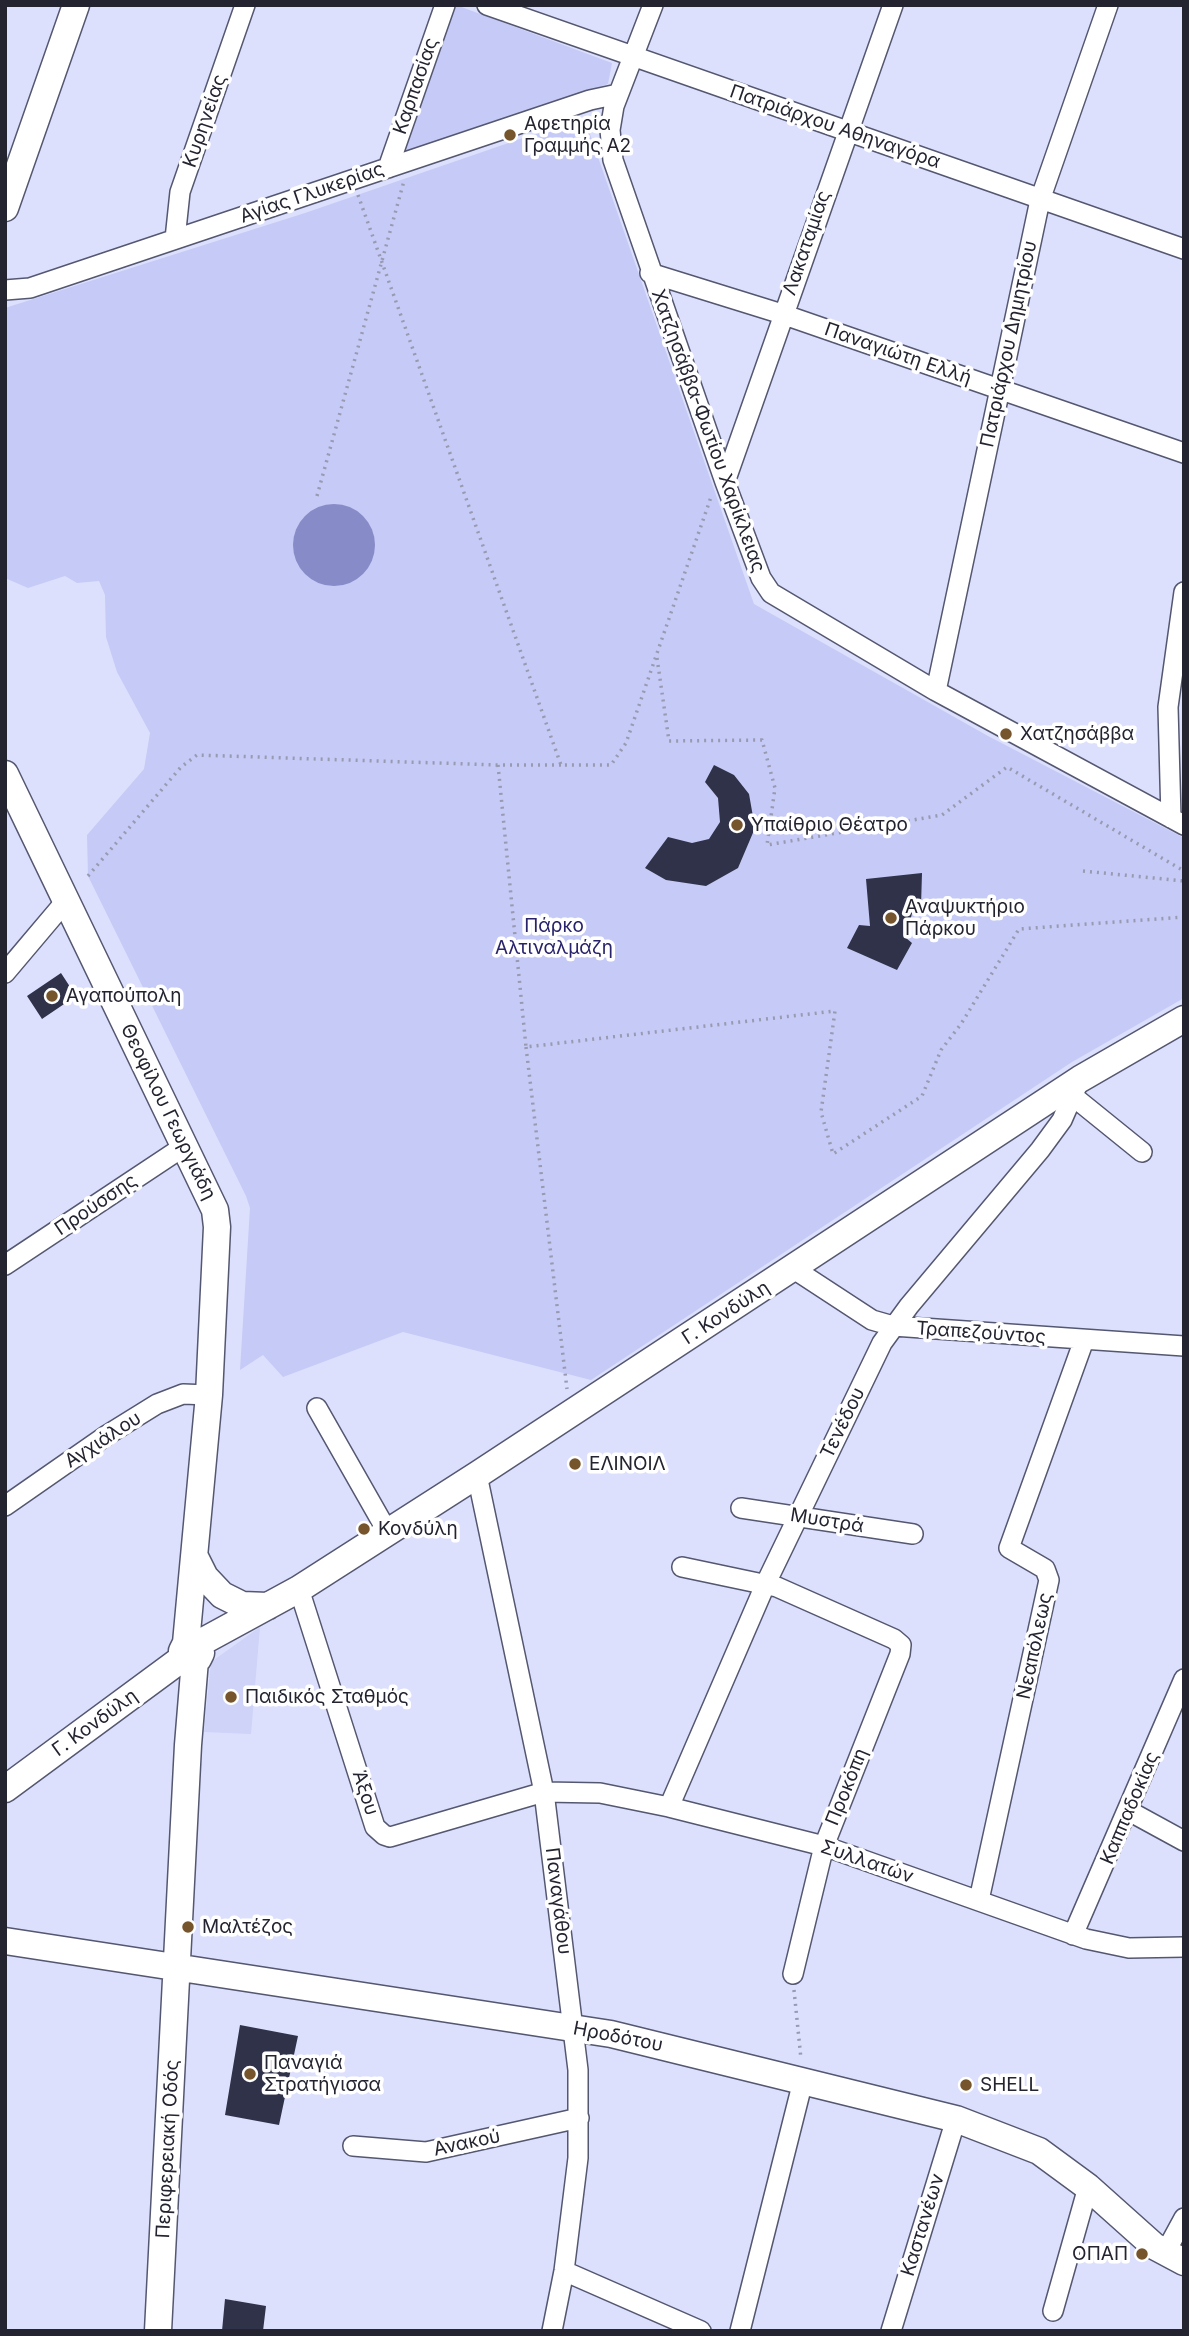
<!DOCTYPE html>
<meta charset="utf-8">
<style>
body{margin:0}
#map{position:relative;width:1189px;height:2336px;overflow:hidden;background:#dce0fd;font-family:Inter,sans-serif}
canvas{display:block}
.frame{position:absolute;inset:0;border:7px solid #23242f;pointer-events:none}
</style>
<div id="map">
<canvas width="1189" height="2336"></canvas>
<div class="frame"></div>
</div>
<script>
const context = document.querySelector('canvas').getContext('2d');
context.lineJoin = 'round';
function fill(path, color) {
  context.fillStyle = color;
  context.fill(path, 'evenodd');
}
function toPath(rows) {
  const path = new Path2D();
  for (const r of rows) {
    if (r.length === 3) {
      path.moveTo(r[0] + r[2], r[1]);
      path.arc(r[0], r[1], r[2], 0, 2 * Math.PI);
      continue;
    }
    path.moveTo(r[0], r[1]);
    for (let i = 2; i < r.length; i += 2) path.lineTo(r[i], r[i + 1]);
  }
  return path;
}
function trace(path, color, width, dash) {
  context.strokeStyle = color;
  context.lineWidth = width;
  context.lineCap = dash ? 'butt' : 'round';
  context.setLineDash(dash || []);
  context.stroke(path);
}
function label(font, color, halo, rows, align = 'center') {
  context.font = font + ' Inter,sans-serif';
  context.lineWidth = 7;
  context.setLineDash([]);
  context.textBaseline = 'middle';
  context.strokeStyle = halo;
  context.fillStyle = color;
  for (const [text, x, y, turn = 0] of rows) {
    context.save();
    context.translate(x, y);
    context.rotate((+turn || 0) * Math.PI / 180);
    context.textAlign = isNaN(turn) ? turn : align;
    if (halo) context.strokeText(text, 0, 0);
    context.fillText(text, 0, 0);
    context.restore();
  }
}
const built = toPath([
 [260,1627,251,1734,204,1732,211,1662]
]);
const green = toPath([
 [456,5,612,63,608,84,404,152],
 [584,117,754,604,988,736,1184,838,1184,998,1072,1062,591,1380,403,1332,283,1377,263,1355,240,1370,250,1208,246,1196,88,876,87,835,144,769,150,733,117,672,106,637,105,595,99,581,77,583,65,576,28,588,5,578,5,308,305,213]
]);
const water = toPath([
 [334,545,41]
]);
const building = toPath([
 [714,765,734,775,749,794,755,828,738,868,706,886,666,880,645,868,668,837,692,843,709,839,720,822,718,798,705,782],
 [922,873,921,906,913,909,906,938,912,943,897,970,847,948,859,925,870,926,866,879],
 [61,973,76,996,42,1019,27,996],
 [240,2025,298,2036,279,2125,225,2115],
 [225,2299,266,2306,263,2331,222,2331]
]);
const path = toPath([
 [358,195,561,765,611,765,626,743,711,497],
 [317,496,404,181],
 [657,658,669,741,762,740,775,788,767,845,942,815,1007,767,1184,871],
 [561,765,498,765,526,1047,835,1011,821,1112,833,1154,922,1096,941,1050,961,1024,1019,929,1184,917],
 [1083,871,1184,881],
 [88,876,181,767,197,755,498,765],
 [526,1047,567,1389],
 [794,1990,801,2059]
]);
const street = toPath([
 [487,5,1184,249],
 [653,5,614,106,610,130,613,160,725,482,761,578,771,593,936,691,1184,825],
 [388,168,445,5],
 [175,239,180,192,245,5],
 [650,273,782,314,1184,453],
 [5,290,30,288,590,100,618,94],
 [725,482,893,5],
 [936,691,1040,200,1108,5],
 [1171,818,1168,707,1184,592],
 [5,973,65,902],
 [1074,1097,1142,1152],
 [5,1265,186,1145],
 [794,1269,872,1320,893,1326,1184,1346],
 [317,1408,387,1531],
 [477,1475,544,1792,578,2070,578,2158,564,2271,552,2331],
 [5,1506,107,1435,157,1404,183,1394,209,1395],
 [741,1508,913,1534],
 [682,1567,777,1587,894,1639,901,1645,900,1654,824,1846,793,1974],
 [299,1589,375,1827,384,1835,390,1837,544,1792,600,1793,669,1807,824,1846,1086,1939,1129,1948,1184,1947],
 [669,1807,766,1583,882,1343,909,1306,1040,1150,1062,1120,1080,1079],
 [1129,1811,1184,1841],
 [979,1900,1049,1580,1045,1569,1009,1548,1084,1340],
 [1073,1935,1184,1679],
 [353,2146,426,2152,579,2118],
 [1165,2253,1184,2218],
 [564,2271,701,2331],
 [1053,2311,1088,2187],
 [740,2331,803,2081],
 [891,2331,956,2119]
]);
const secondary = toPath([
 [5,208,76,5],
 [5,774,215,1210,217,1227,209,1395,186,1643],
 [196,1559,205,1577,222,1595,242,1605,268,1606],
 [198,1644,201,1653,198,1659,192,1661,184,1657,182,1651,186,1643,198,1644,299,1589,477,1475,1080,1079,1184,1019],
 [5,1789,184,1657],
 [5,1941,611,2034,956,2119,1039,2151,1088,2187,1154,2246,1184,2262],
 [158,2331,188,1745,195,1660]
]);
const markers = [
 [510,135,7,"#77552c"],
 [1006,734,7,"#77552c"],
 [737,825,7,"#77552c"],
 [891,918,7,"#77552c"],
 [52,996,7,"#77552c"],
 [575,1464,7,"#77552c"],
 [364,1529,7,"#77552c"],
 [231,1697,7,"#77552c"],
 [188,1927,7,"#77552c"],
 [250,2074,7,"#77552c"],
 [966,2085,7,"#77552c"],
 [1142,2254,7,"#77552c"]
];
const streetNames = [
 ["Καρπασίας",416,86,-71],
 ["Κυρηνείας",205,121,-71],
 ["Πατριάρχου Αθηναγόρα",835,127,19],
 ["Αγίας Γλυκερίας",312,193,-19],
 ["Λακαταμίας",807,243,-71],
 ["Πατριάρχου Δημητρίου",1009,344,-78],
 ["Παναγιώτη Ελλή",898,354,19],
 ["Χατζησάββα-Φωτίου Χαρίκλειας",708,431,70],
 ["Θεοφίλου Γεωργιάδη",168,1112,64],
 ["Προύσσης",96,1205,-34],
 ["Γ. Κονδύλη",726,1313,-33],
 ["Τραπεζούντος",981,1333,4],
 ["Τενέδου",843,1423,-64],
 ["Αγχιάλου",103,1440,-33],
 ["Μυστρά",827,1521,9],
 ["Νεαπόλεως",1035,1646,-78],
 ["Γ. Κονδύλη",95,1723,-36],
 ["Προκόπη",847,1787,-68],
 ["Άξου",365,1793,72],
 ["Καππαδοκίας",1130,1808,-67],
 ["Συλλατών",867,1862,19],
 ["Παναγάθου",558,1901,83],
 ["Ηροδότου",618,2037,11],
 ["Ανακού",467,2143,-12],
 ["Περιφερειακή Οδός",168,2149,-87],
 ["Καστανέων",923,2225,-73]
];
const poiNames = [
 ["Αφετηρία",524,124],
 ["Γραμμής Α2",524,146],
 ["Χατζησάββα",1020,734],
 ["Υπαίθριο Θέατρο",751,825],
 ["Αναψυκτήριο",905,907],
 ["Πάρκου",905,929],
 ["Αγαπούπολη",66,996],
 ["ΕΛΙΝΟΙΛ",589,1464],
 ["Κονδύλη",378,1529],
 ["Παιδικός Σταθμός",245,1697],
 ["Μαλτέζος",202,1927],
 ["Παναγιά",264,2063],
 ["Στρατήγισσα",264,2085],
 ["SHELL",980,2085],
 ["ΟΠΑΠ",1128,2254,"right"]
];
const parkNames = [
 ["Πάρκο",554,926],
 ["Αλτιναλμάζη",554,948]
];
fill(built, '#ced3f7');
fill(green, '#c6caf6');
fill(water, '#878bc7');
fill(building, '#303249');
trace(street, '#545770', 22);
trace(secondary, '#545770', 29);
trace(path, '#989ab1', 3.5, [2, 5]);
trace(street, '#fff', 19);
trace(secondary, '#fff', 26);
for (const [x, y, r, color] of markers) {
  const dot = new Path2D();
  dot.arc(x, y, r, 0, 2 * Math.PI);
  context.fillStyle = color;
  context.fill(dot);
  trace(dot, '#fff', 2.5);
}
label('19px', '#23242f', '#fff', streetNames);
label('19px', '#23242f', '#fff', poiNames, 'left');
label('19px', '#28236a', '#fff', parkNames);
</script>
